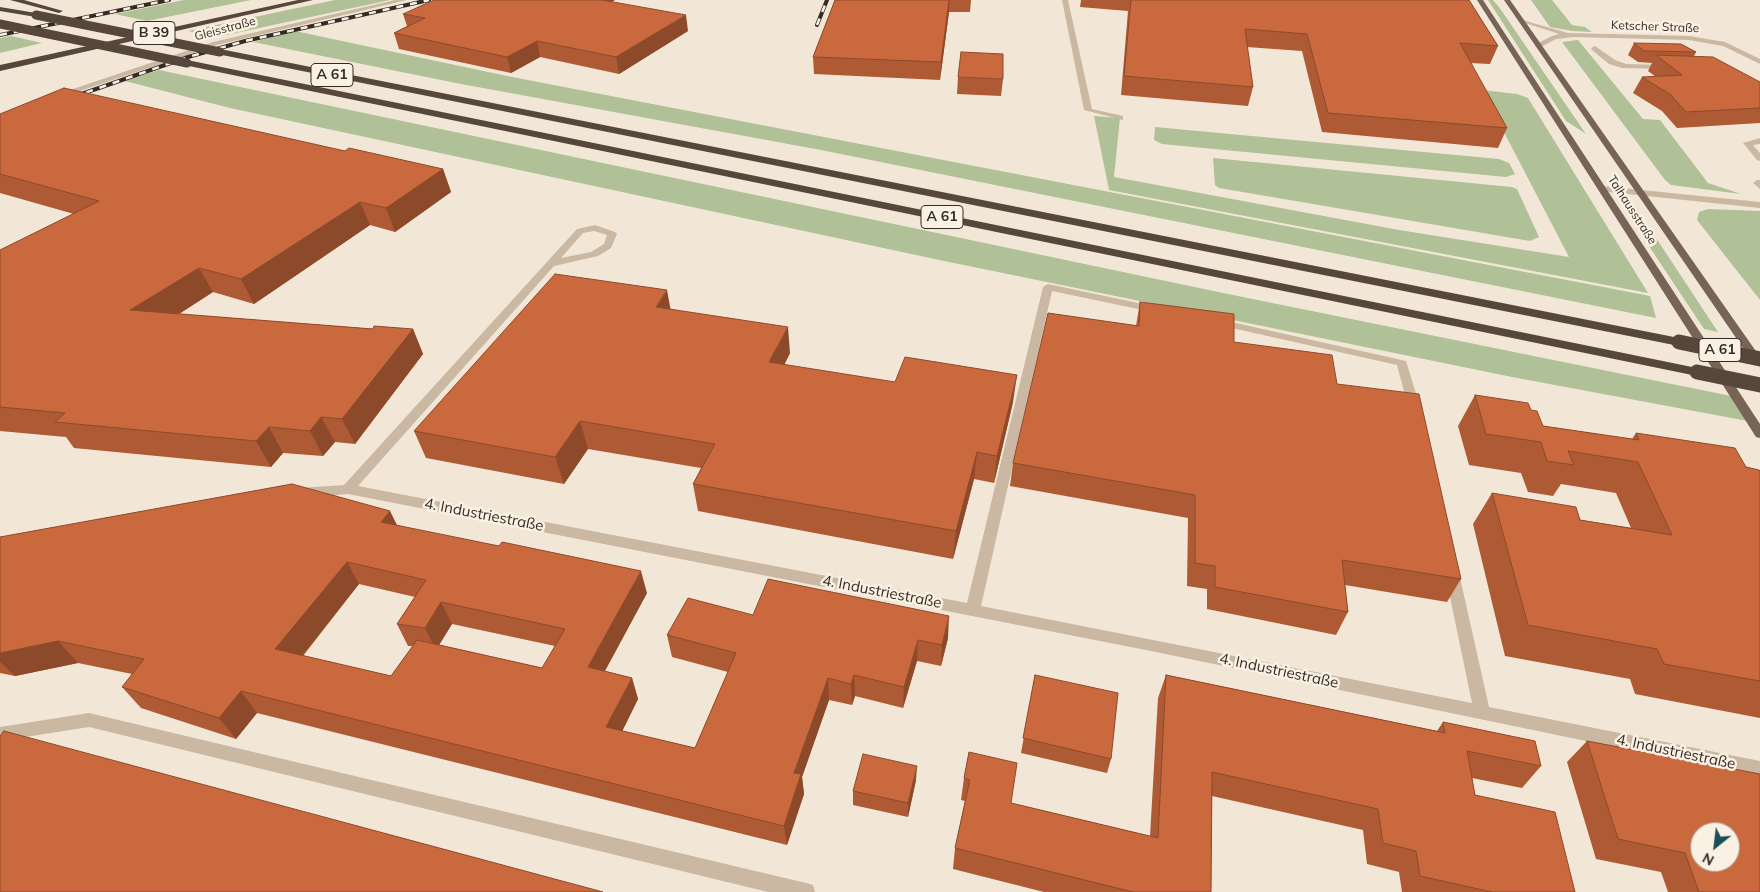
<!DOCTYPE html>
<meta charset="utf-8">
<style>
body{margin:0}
#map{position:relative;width:1760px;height:892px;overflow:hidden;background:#f2e7d7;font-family:Mulish,sans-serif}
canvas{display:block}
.north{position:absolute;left:1690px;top:822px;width:50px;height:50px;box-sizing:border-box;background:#faf1e4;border:1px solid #aba298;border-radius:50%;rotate:209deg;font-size:14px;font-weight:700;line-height:20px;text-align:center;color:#352b25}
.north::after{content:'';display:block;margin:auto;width:18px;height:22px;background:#1a4f57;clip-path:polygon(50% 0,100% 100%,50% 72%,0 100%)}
</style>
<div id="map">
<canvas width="1760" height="892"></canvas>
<div class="north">N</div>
</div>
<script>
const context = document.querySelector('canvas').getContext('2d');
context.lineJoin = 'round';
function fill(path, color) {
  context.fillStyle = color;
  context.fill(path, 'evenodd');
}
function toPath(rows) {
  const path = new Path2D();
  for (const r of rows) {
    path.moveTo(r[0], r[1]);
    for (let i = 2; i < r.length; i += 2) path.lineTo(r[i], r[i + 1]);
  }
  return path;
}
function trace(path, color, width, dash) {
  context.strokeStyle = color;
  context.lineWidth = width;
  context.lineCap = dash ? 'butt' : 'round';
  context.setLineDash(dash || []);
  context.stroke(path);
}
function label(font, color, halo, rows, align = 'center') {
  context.font = font + ' Mulish,sans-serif';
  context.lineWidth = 5;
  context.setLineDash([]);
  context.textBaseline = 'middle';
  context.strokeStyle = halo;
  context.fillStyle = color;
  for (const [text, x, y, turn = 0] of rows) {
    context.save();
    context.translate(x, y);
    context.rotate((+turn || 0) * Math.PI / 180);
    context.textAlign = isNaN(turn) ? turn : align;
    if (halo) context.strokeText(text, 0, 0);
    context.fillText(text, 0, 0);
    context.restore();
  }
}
const green = toPath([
 [184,0,251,0,147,21,115,14],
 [335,0,390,0,217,37,188,31],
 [1488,0,1493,0,1499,7,1586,134,1566,121],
 [1531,0,1552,0,1572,25,1585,27,1592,32,1572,31,1550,27],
 [295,31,507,76,1650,296,1656,318,821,150,461,84,253,42],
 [11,36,42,43,0,53,0,38],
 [1578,40,1643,119,1660,120,1708,183,1741,194,1671,185,1665,180,1562,42],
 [159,70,1228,294,1736,397,1753,422,1512,377,944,261,230,108,125,81],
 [1482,90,1517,94,1528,98,1648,293,1109,190,1094,116,1120,118,1114,177,1399,230,1569,257],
 [1155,127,1499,159,1509,163,1515,174,1506,177,1162,144,1154,140],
 [1213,158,1512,187,1517,189,1539,237,1530,241,1219,188,1215,185],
 [1627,204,1635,206,1718,332,1704,329,1627,213,1624,206],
 [1708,209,1760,211,1760,300,1697,220,1699,212]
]);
const minor = toPath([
 [395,0,407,0,217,45,62,97,55,95,213,42,395,0],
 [1062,0,1068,0,1092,109,1123,116,1123,120,1084,110,1062,0],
 [1519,19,1568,33,1689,36,1725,42,1760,59,1760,64,1723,46,1689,40,1574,37,1556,39,1539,48,1535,46,1536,44,1552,36,1559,34,1519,21,1519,19],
 [1595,46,1615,60,1626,64,1667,65,1671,67,1667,69,1622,68,1609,64,1592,50,1591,48,1595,46],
 [1760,138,1760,144,1753,145,1760,153,1760,161,1757,160,1743,143,1760,138],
 [1757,180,1760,180,1760,189,1753,183,1757,180],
 [1602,186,1760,202,1760,208,1599,191,1599,187,1602,186],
 [595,225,615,232,617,234,611,248,598,256,554,266,358,486,967,603,1043,287,1048,284,1157,307,1162,310,1157,313,1052,291,981,606,1472,703,1445,573,1447,569,1452,567,1457,569,1459,573,1489,707,1760,761,1760,777,1151,651,348,494,300,498,295,496,293,493,295,490,300,488,344,485,577,229,595,225],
 [594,231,607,235,604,244,591,252,561,258,583,233,594,231],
 [1218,319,1406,361,1421,410,1415,414,1409,410,1397,365,1214,324,1213,322,1214,320,1218,319],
 [89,713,806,883,813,885,815,892,768,892,89,727,0,741,0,727,89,713]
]);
const major = toPath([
 [1477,0,1483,0,1760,424,1760,438,1756,437,1477,0],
 [1504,0,1510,0,1760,357,1760,365,1754,364,1504,0]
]);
const highway = toPath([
 [10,0,24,0,63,11,59,13,10,0],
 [298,0,313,0,0,71,0,65,298,0],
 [0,7,36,13,40,15,36,17,0,11,0,7],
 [220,49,1679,338,1686,342,1679,346,217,54,216,52,220,49],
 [187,60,1697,368,1704,372,1697,376,184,65,184,61,187,60]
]);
const rail = toPath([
 [817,25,827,0],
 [0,35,169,0],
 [73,97,188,57,245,41,429,0]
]);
const highwayBridgeFar1 = toPath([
 [36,15,220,52],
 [0,24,187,63]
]);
const highwayBridge = toPath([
 [1679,342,1760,359],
 [1697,372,1760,385]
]);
const wall = toPath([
 [615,0,611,2,688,31,619,74,540,57,511,73,399,49,394,33,407,26,403,14],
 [835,0,971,0,970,12,949,12,940,80,814,74,813,57],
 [1081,0,1469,0,1498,46,1490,64,1470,63,1507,128,1498,148,1322,132,1302,51,1247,47,1253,87,1248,106,1121,95,1128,11,1080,7],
 [1634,43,1696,52,1694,56,1760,82,1760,123,1677,128,1662,111,1633,93,1642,77,1656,77,1648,71,1652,63,1638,62,1628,55],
 [958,77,1003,79,1001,96,957,94],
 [0,114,345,151,443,169,451,192,395,232,370,225,254,304,213,292,179,314,373,329,413,329,423,354,355,444,335,442,323,456,283,453,271,467,74,448,66,437,0,431,0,250,74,214,0,193],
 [1140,302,1234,342,1337,384,1461,579,1447,602,1345,585,1348,612,1336,635,1207,609,1207,589,1187,586,1188,518,1010,486,1013,463,1136,326],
 [671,309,790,353,784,365,1013,402,994,483,974,479,953,559,698,511,693,484,701,468,588,449,564,484,426,458,414,431],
 [1475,395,1531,410,1543,426,1632,439,1636,433,1760,471,1760,718,1635,694,1630,679,1505,656,1473,524,1492,493,1580,520,1631,528,1616,493,1561,484,1553,496,1528,492,1521,473,1469,465,1458,426],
 [397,525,647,593,605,671,632,678,638,699,622,731,695,748,728,672,672,657,667,635,753,615,948,638,941,666,917,661,903,708,855,696,852,705,829,700,802,777,804,794,787,845,257,713,236,739,141,708,122,687,132,674,78,663,15,676,0,673,0,537],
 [359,584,415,597,397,624,408,646,413,646,391,676,303,656],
 [452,624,555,646,542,668,439,645],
 [1035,675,1111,759,1107,773,1021,753],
 [1166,675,1437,731,1443,722,1541,766,1522,788,1472,778,1475,795,1575,892,1402,892,1399,872,1367,864,1363,830,1212,796,1211,892,1044,892,953,869,955,848,965,801,961,800,964,778,969,752,1011,803,1150,836,1158,698],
 [1587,741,1760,892,1668,892,1661,872,1596,859,1567,762],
 [916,780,908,817,853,805,853,791]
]);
const shadedWall = toPath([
 [588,0,615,0,590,13],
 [949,0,949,12,940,80,941,62],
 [686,15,688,31,619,74,616,57],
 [537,41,540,57,511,73,507,57],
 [443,169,451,192,395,232,386,208],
 [360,202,370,225,254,304,241,279],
 [199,268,213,292,146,335,130,310],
 [667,290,672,317,656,307],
 [788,327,790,353,772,389,769,362],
 [413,329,423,354,355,444,342,419],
 [1017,375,1013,402,994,483,997,456],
 [321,417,335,442,323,456,310,431],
 [580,421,588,449,564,484,555,457],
 [269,427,283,453,271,467,256,441],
 [977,452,974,479,953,559,956,531],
 [390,511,401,533,381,522],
 [347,562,359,584,290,671,275,649],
 [641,571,647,593,595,689,588,667],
 [441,602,452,624,436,650,425,628],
 [949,616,948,638,941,666,942,645],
 [918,640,917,661,903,708,904,687],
 [58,641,78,663,15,676,0,662,0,653],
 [854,675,855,696,852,705,851,684],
 [632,678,638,699,614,748,606,727],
 [828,678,829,700,802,777,804,794,787,845,784,826,794,773],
 [241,691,257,713,236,739,219,718],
 [917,766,916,780,908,817,908,803]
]);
const building = toPath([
 [434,0,602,0,686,15,616,57,537,41,507,57,394,33,425,18,403,14,434,0],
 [835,0,949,0,941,62,813,57,835,0],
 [1131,0,1469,0,1498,46,1460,43,1507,128,1328,113,1307,34,1245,29,1253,87,1124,76,1131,0],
 [1634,43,1681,44,1696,52,1644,51,1634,43],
 [961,52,1003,54,1003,79,958,77,961,52],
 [1656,55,1713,57,1760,82,1760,108,1686,112,1671,95,1642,77,1682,75,1656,55],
 [64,88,345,151,349,148,443,169,386,208,360,202,241,279,199,268,130,310,373,329,374,326,413,329,342,419,321,417,310,431,269,427,256,441,55,422,65,413,0,407,0,250,99,201,0,174,0,114,64,88],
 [555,274,667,290,656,307,788,327,769,362,895,382,905,357,1017,375,997,456,977,452,956,531,693,484,715,444,580,421,555,457,414,431,555,274],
 [1140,302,1234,314,1234,342,1332,355,1337,384,1419,394,1461,579,1342,560,1348,612,1215,587,1215,566,1195,563,1195,495,1013,463,1048,313,1139,326,1140,302],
 [1475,395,1528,403,1531,410,1537,411,1543,426,1639,440,1636,433,1735,448,1746,467,1759,470,1760,471,1760,681,1664,664,1657,649,1528,625,1492,493,1576,507,1580,520,1672,535,1638,462,1568,451,1574,465,1547,461,1541,442,1486,434,1475,395],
 [292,484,390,511,381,522,499,546,502,542,641,571,588,667,632,678,606,727,695,748,736,653,667,635,688,598,753,615,768,579,949,616,942,645,918,640,904,687,854,675,851,684,828,678,794,773,801,774,784,826,241,691,219,718,122,687,144,659,58,641,0,653,0,537,292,484],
 [347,562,426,580,397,624,425,628,441,602,565,629,542,668,417,640,391,676,275,649,347,562],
 [1035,675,1118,693,1111,759,1023,738,1035,675],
 [1166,675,1445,733,1443,722,1535,741,1541,766,1467,751,1475,795,1555,812,1575,892,1492,892,1420,876,1416,851,1383,843,1378,809,1212,772,1211,892,1133,892,955,848,970,780,964,778,969,752,1017,763,1011,803,1158,838,1166,675],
 [4,731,603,892,0,892,0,736,4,731],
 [1587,741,1760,774,1760,892,1699,892,1685,853,1618,839,1587,741],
 [1700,832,1730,832,1730,862,1700,862,1700,832],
 [863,754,917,766,908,803,853,791,863,754]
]);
const farStreetnames = [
 ["Ketscher Straße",1655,27,2],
 ["Gleisstraße",225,29,-15],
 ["Talhausstraße",1632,210,57]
];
const shields = [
 [154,33,42],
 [332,75,42],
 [942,217,42],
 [1720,350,42]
];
const shieldNames = [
 ["B 39",154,33],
 ["A 61",332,75],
 ["A 61",942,217],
 ["A 61",1720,350]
];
const streetNames = [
 ["4. Industriestraße",484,515,11],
 ["4. Industriestraße",882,592,11],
 ["4. Industriestraße",1279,671,12],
 ["4. Industriestraße",1676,752,12]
];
fill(green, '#b0c197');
fill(minor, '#cab8a3');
fill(major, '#776456');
fill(highway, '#56463c');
trace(rail, '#352b25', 4);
trace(rail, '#faf1e4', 2.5, [7]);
trace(highwayBridgeFar1, '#56463c', 9);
trace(highwayBridge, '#56463c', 15);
fill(wall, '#ae5a34');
fill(shadedWall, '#8d4a2b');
fill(building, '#ca693d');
trace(building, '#8d4a2b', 1);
label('12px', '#352b25', '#faf1e4', farStreetnames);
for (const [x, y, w] of shields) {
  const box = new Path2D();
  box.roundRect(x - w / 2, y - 11.5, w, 23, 4);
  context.fillStyle = '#faf1e4';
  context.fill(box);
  trace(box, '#352b25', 1);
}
label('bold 14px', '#352b25', null, shieldNames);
label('15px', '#352b25', '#faf1e4', streetNames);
</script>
